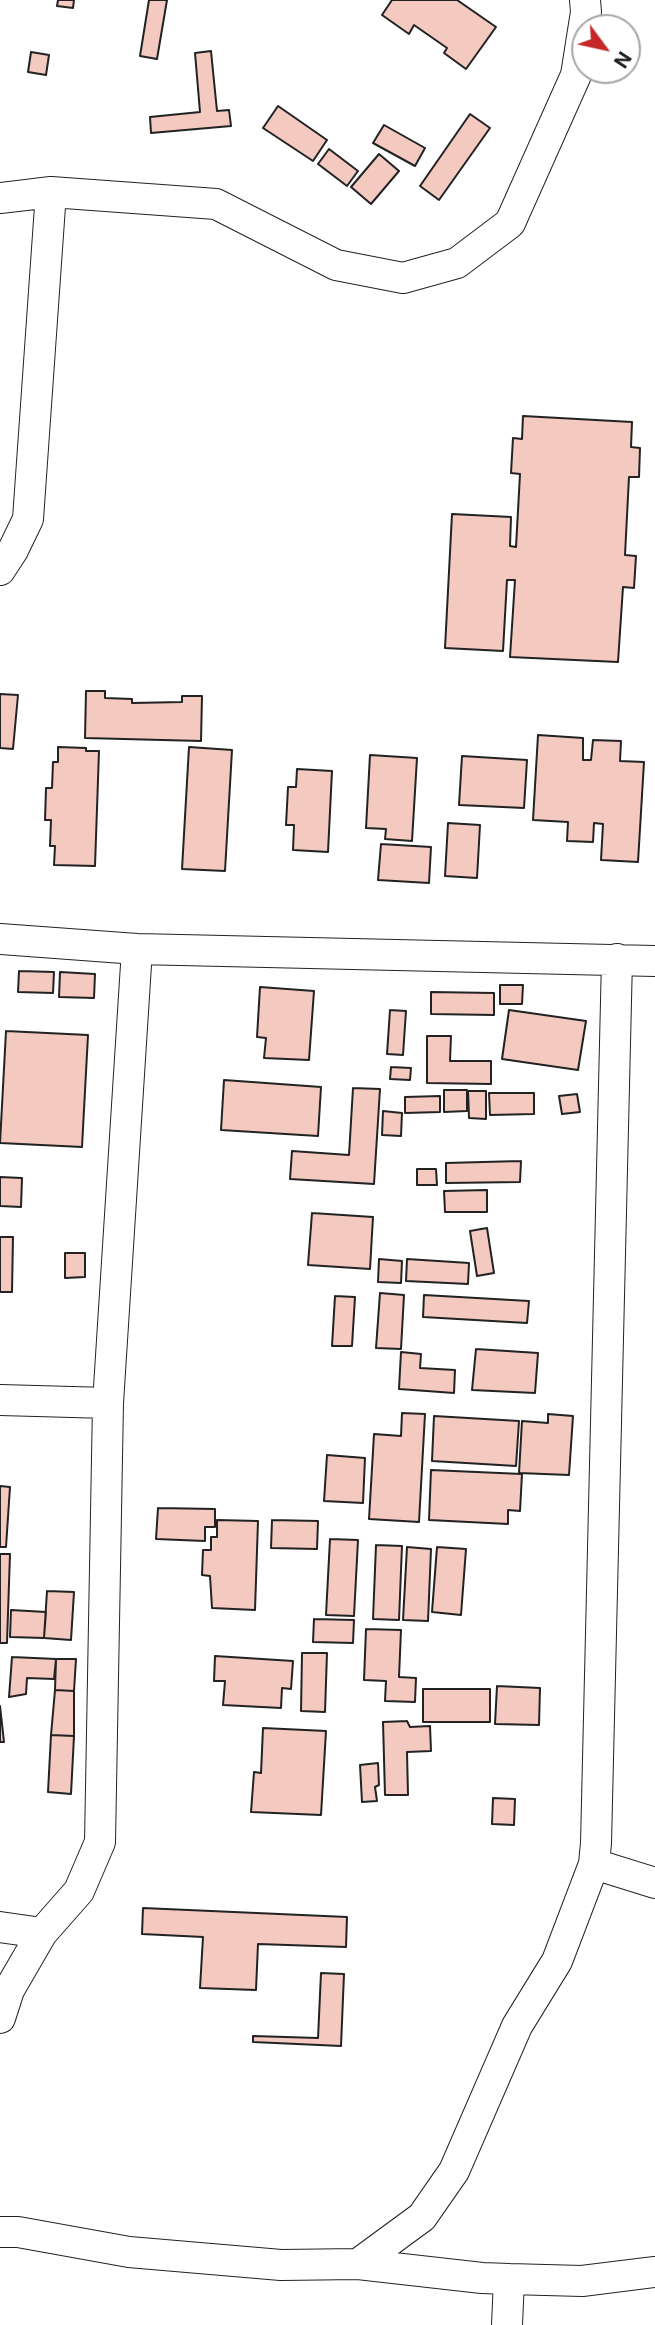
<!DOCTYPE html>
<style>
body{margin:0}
#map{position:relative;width:655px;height:2325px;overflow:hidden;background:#fff;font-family:Inter,sans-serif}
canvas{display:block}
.north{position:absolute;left:571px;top:14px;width:70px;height:70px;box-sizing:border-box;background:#fff;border:2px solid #a7a7a7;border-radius:50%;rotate:123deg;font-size:19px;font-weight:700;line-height:28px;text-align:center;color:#222}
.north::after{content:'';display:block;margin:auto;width:24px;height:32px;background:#c62828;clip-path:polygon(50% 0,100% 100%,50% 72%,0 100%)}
</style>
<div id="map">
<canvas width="655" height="2325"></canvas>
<div class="north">N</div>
</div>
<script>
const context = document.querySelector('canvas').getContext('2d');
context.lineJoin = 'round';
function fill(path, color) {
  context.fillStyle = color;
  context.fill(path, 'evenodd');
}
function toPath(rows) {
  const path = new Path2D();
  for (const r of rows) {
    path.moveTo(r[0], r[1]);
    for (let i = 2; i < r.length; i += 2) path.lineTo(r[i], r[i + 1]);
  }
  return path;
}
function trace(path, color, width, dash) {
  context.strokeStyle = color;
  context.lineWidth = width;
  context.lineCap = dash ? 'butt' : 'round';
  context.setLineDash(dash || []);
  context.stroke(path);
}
const building = toPath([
 [58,0,74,0,73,8,57,6,58,0],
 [149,0,167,0,157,59,140,56,149,0],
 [392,0,457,0,496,27,466,69,444,53,447,48,414,25,409,34,382,15,392,0],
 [211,51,217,111,229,110,231,126,151,133,150,117,200,112,195,53,211,51],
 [31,52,49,55,46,75,28,72,31,52],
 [278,106,327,140,313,161,263,128,278,106],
 [470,114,490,128,439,200,420,186,470,114],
 [384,125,425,148,415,166,373,143,384,125],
 [329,149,358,171,347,186,318,164,329,149],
 [379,154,399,171,371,204,351,187,379,154],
 [523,416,632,422,631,447,640,448,639,477,629,477,625,555,636,556,634,588,623,587,618,662,510,657,515,580,507,580,503,651,445,648,452,514,511,517,510,546,516,547,520,474,511,473,513,438,522,439,523,416],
 [86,691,105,691,105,698,132,699,132,703,182,702,182,696,202,696,201,741,85,738,86,691],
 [0,694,18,695,13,749,0,748,0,694],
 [538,735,583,738,583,760,591,760,593,740,621,741,620,761,644,762,638,862,601,860,603,824,594,823,593,842,567,841,568,822,533,820,538,735],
 [58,747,86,748,86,751,99,751,95,866,54,865,55,846,50,846,51,820,45,820,46,788,52,788,53,762,58,762,58,747],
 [189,747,232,750,225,871,182,869,189,747],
 [370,755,417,758,412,841,385,839,386,829,366,828,370,755],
 [462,756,527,760,524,808,459,805,462,756],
 [297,769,332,771,328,852,293,850,294,825,286,825,288,787,296,787,297,769],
 [448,823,480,825,477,878,445,876,448,823],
 [381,844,431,847,429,883,378,880,381,844],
 [19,971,54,972,53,993,18,992,19,971],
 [60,972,95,974,94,998,59,997,60,972],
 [500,985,523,985,522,1004,500,1004,500,985],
 [260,987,314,991,309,1060,264,1058,266,1038,257,1037,260,987],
 [431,992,494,993,494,1015,431,1014,431,992],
 [390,1010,406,1011,403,1055,387,1054,390,1010],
 [509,1010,586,1021,578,1070,502,1059,509,1010],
 [6,1031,88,1035,82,1147,0,1143,6,1031],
 [427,1036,451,1036,450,1061,491,1061,491,1084,427,1083,427,1036],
 [391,1067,411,1068,410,1080,390,1079,391,1067],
 [224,1080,321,1087,318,1136,221,1130,224,1080],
 [353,1088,380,1089,374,1184,290,1179,292,1151,349,1155,353,1088],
 [444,1090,467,1090,467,1111,444,1112,444,1090],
 [468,1091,486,1091,486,1119,469,1118,468,1091],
 [489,1093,534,1093,534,1114,490,1115,489,1093],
 [577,1094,580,1112,562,1114,559,1096,577,1094],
 [440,1096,440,1112,405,1113,405,1097,440,1096],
 [383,1111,402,1113,401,1136,382,1135,383,1111],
 [521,1161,520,1182,446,1183,446,1163,521,1161],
 [417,1169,436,1169,437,1185,417,1185,417,1169],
 [0,1177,22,1178,21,1207,0,1206,0,1177],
 [487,1190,487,1212,445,1212,444,1191,487,1190],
 [312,1213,373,1217,370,1269,308,1265,312,1213],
 [487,1228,494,1273,477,1276,470,1231,487,1228],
 [0,1237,13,1237,12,1292,0,1292,0,1237],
 [65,1253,85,1253,85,1277,65,1278,65,1253],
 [379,1259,402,1261,401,1283,378,1282,379,1259],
 [407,1259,469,1263,468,1284,406,1281,407,1259],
 [380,1293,404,1295,401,1349,376,1348,380,1293],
 [424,1295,529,1301,527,1323,423,1317,424,1295],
 [335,1296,355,1297,352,1346,332,1346,335,1296],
 [476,1349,538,1353,535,1393,472,1390,476,1349],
 [401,1352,421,1354,420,1368,455,1370,454,1393,399,1389,401,1352],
 [402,1413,425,1414,419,1522,369,1519,374,1434,401,1436,402,1413],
 [548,1414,573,1416,569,1475,519,1473,522,1421,548,1423,548,1414],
 [434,1416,519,1421,516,1466,432,1461,434,1416],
 [327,1455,365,1458,363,1503,324,1501,327,1455],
 [431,1470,522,1474,520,1511,508,1510,508,1524,429,1520,431,1470],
 [0,1486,10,1487,6,1547,0,1547,0,1486],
 [158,1508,215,1509,215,1527,205,1527,205,1541,156,1539,158,1508],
 [217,1520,258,1521,255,1610,212,1608,210,1576,202,1575,203,1550,211,1550,211,1537,217,1537,217,1520],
 [272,1520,318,1521,317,1549,271,1548,272,1520],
 [330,1539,358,1540,354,1616,326,1615,330,1539],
 [376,1545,402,1546,399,1620,373,1619,376,1545],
 [407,1547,431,1549,428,1621,403,1620,407,1547],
 [437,1547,466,1549,461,1615,432,1612,437,1547],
 [0,1554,10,1554,7,1643,0,1643,0,1554],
 [47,1591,74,1592,71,1640,44,1638,47,1591],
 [11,1610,46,1612,44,1638,10,1637,11,1610],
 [314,1619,354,1620,353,1643,313,1642,314,1619],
 [366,1629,401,1630,399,1677,416,1678,415,1702,385,1701,386,1681,364,1680,366,1629],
 [302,1653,327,1653,325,1712,301,1711,302,1653],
 [215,1656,293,1661,291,1689,282,1688,281,1708,223,1705,225,1681,214,1681,215,1656],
 [12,1657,56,1659,54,1679,27,1678,26,1694,9,1697,12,1657],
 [56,1659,76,1659,74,1691,55,1690,56,1659],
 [497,1686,540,1688,539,1725,495,1724,497,1686],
 [423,1689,490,1689,490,1722,423,1722,423,1689],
 [55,1690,74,1691,74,1736,51,1735,55,1690],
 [0,1706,4,1742,0,1742,0,1706],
 [407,1721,410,1727,430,1726,431,1751,407,1752,408,1795,385,1795,383,1722,407,1721],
 [263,1728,326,1731,321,1815,251,1812,254,1772,261,1773,263,1728],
 [51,1735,74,1736,71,1794,48,1792,51,1735],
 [378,1763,379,1785,375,1787,377,1801,362,1802,360,1765,378,1763],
 [493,1798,515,1799,514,1825,492,1824,493,1798],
 [143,1908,347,1917,346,1947,258,1944,256,1990,200,1988,203,1937,142,1934,143,1908],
 [321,1973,344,1974,341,2046,253,2042,253,2036,318,2038,321,1973]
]);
const street = toPath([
 [0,198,51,192,216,204,336,265,403,278,457,263,510,223,576,75,586,12,585,0],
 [0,570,13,550,28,519,51,192],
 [0,939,137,949,655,961],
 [0,1400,108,1403],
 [594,1864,655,1883],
 [0,1927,42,1933],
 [0,2018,9,1990,42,1933,79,1891,100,1842,108,1403,137,949],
 [0,2232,18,2232,129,2252,281,2265,358,2264,422,2217,454,2171,517,2026,557,1961,594,1864,596,1843,617,959],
 [358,2264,482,2278,509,2279,507,2325],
 [509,2279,582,2281,655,2272]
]);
fill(building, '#f3c9c0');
trace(building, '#222', 2);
trace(street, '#222', 32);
trace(street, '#fff', 30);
</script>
